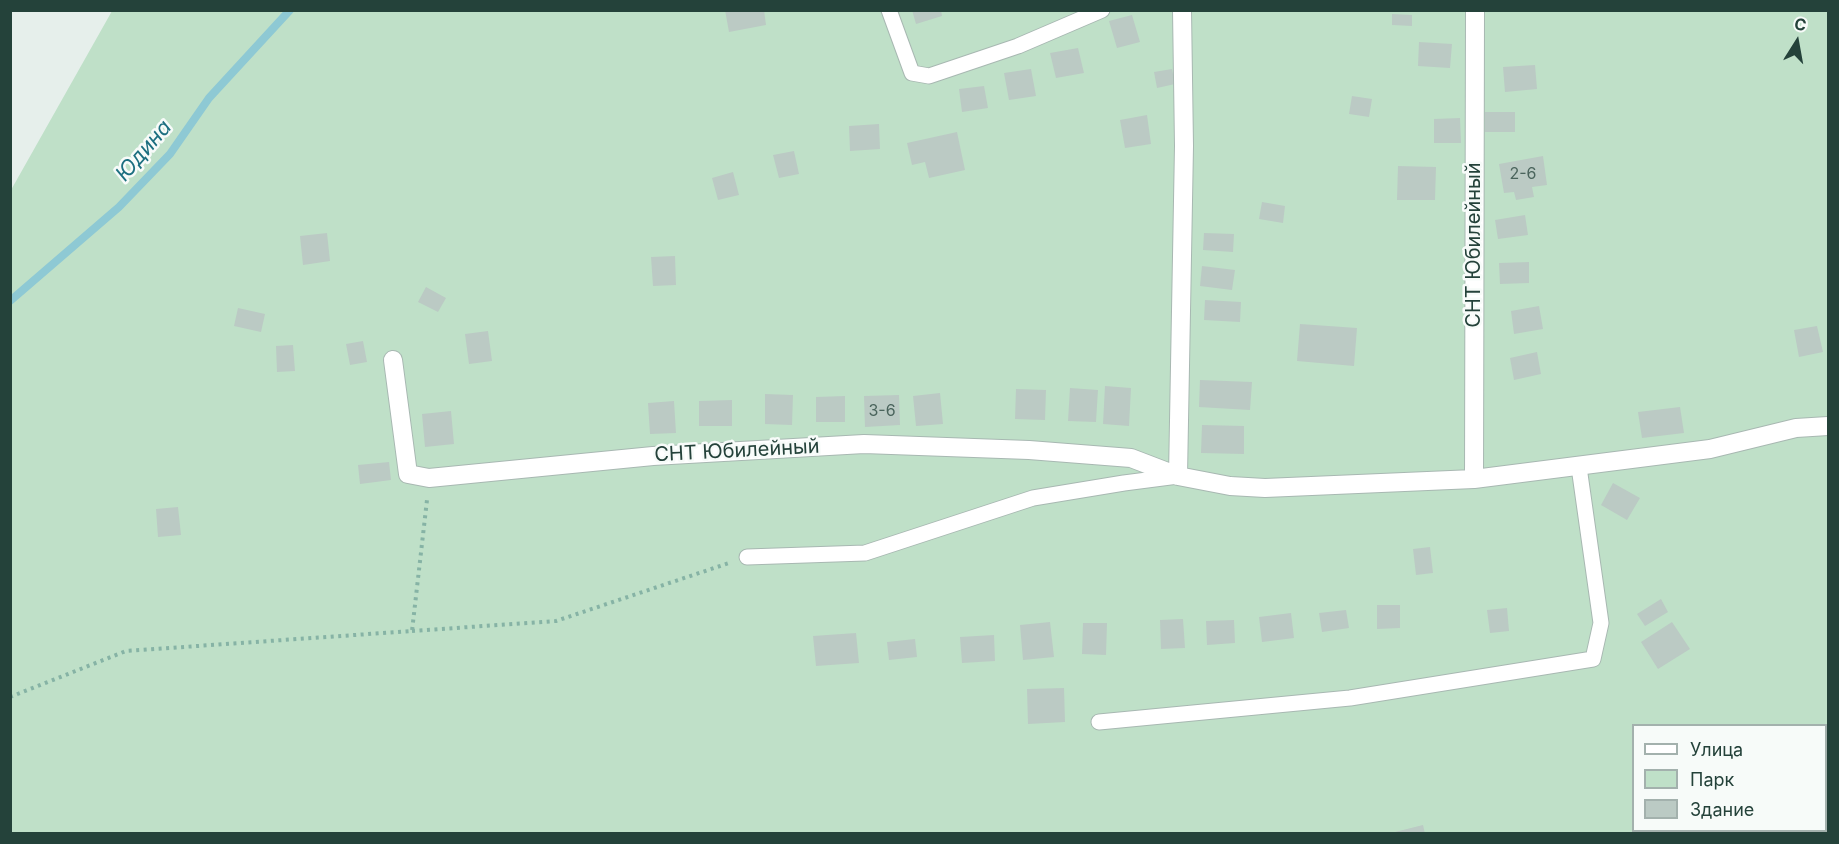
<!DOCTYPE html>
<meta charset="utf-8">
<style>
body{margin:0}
#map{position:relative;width:1839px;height:844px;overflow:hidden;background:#e6efeb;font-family:Inter,sans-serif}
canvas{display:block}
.frame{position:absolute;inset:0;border:12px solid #24423a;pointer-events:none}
.legend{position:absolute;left:1632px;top:724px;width:195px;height:108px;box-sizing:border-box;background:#f7fbf9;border:2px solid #a3b1ad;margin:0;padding:8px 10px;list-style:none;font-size:18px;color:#24423a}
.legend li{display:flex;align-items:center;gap:12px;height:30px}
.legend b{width:30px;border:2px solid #a3b1ad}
.north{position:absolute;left:1767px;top:12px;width:60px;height:60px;-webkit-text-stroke:4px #f7fbf9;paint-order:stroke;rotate:11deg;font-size:16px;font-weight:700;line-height:24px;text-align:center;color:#24423a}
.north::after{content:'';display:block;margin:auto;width:21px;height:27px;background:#24423a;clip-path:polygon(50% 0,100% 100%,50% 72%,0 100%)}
</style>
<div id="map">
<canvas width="1839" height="844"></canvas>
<div class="frame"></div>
<ul class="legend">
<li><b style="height:8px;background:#fff"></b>Улица</li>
<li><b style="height:16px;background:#bfe0c8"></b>Парк</li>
<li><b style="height:16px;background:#bbcac4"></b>Здание</li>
</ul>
<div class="north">С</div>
</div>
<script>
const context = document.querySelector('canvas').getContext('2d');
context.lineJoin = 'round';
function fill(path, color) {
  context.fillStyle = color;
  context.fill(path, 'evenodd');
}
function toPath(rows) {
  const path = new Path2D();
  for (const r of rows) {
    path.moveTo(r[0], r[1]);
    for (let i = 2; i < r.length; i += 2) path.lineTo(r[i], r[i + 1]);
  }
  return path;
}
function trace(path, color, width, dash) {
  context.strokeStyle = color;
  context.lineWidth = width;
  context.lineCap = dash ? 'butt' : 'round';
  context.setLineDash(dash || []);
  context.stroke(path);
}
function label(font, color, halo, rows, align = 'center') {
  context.font = font + ' Inter,sans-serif';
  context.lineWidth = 5;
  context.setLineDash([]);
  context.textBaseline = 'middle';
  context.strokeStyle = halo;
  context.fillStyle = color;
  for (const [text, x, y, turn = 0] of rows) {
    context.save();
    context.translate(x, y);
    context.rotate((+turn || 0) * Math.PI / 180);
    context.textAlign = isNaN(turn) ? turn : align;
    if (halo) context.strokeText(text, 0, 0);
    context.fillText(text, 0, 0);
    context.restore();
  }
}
const green = toPath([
 [112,11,1828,11,1828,833,11,834,11,190],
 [1634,726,1826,726,1826,830,1634,830]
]);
const stream = toPath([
 [10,301,119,207,170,154,209,98,290,10]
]);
const building = toPath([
 [725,10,764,10,766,25,729,32],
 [912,10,941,10,942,16,916,24],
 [1392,14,1412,15,1412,26,1392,25],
 [1132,15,1140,42,1117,48,1109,21],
 [1419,42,1452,44,1450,68,1418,66],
 [1078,48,1084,73,1056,78,1050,53],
 [1535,65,1537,89,1505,92,1503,67],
 [1031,69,1036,96,1009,100,1004,73],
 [1172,69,1175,84,1157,88,1154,72],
 [984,86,988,108,962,112,959,89],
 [1352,96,1372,99,1369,117,1349,114],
 [1485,112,1515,112,1515,132,1485,132],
 [1147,115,1151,144,1125,148,1120,120],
 [1460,118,1461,143,1434,143,1434,119],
 [879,124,880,149,850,151,849,126],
 [957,132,965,170,929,178,925,162,912,165,907,143],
 [794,151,799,174,779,178,773,155],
 [1543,156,1547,185,1532,187,1534,197,1516,200,1514,192,1504,193,1499,164],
 [1398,166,1436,167,1435,200,1397,200],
 [733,172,739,195,718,200,712,178],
 [1262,202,1285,206,1283,223,1259,219],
 [1525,215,1528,235,1498,239,1495,220],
 [327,233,330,261,303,265,300,236],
 [1204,233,1234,234,1233,252,1203,250],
 [675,256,676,285,653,286,651,257],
 [1529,262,1529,283,1500,284,1499,263],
 [1202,266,1235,270,1232,290,1200,286],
 [426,287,446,298,438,312,418,302],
 [1205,300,1241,302,1240,322,1204,320],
 [1539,306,1543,329,1514,334,1511,311],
 [238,308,265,314,261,332,234,326],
 [1300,324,1357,328,1354,366,1297,361],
 [1817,326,1823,352,1799,357,1794,330],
 [488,331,492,361,469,364,465,334],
 [363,341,367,362,350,365,346,344],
 [293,345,295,371,277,372,276,346],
 [1537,352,1541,374,1514,380,1510,358],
 [1200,380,1252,382,1250,410,1199,407],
 [1105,386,1131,388,1129,426,1103,424],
 [1070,388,1098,390,1096,422,1068,421],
 [1016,389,1046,390,1045,420,1015,419],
 [940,393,943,424,916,426,913,396],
 [765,394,793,395,792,425,765,424],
 [899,395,900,425,865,427,864,396],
 [845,396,845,422,816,422,816,397],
 [732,400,732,426,699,426,699,401],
 [674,401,676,433,650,434,648,403],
 [1680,407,1684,433,1642,438,1638,412],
 [451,411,454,444,425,447,422,414],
 [1202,425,1244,426,1244,454,1201,453],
 [389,462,391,480,360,484,358,465],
 [1613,483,1640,498,1627,520,1601,505],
 [178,507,181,535,158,537,156,509],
 [1430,547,1433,573,1416,575,1413,549],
 [1661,599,1668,612,1645,626,1637,614],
 [1377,605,1400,605,1400,628,1377,629],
 [1507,608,1509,631,1490,633,1487,610],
 [1346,610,1349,628,1322,632,1319,613],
 [1291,613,1294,638,1262,642,1259,617],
 [1183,619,1185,648,1161,649,1160,620],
 [1234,620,1235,643,1207,645,1206,621],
 [1050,622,1054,657,1023,660,1020,625],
 [1672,622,1690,649,1658,669,1641,642],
 [1083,623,1107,623,1106,655,1082,654],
 [856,633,859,663,816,666,813,636],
 [994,635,995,661,962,663,960,637],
 [915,639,917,657,889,660,887,642],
 [1064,688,1065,722,1028,724,1027,689],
 [1423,825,1425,834,1391,834,1391,833]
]);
const path = toPath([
 [412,631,556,621,729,563],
 [10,697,126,651,412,631,427,500]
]);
const service = toPath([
 [889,10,912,73,929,76,1018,46,1102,10],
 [747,557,865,553,1033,498,1124,483,1178,476],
 [1099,722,1350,698,1593,659,1601,623,1579,467]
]);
const minor = toPath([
 [393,360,408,474,429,478,653,456,864,444,1029,450,1131,458,1178,476,1230,486,1265,488,1474,479,1710,449,1796,428,1828,426],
 [1178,476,1184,146,1182,10],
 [1474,479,1475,10]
]);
const numberNames = [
 ["2-6",1523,174],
 ["3-6",882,411]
];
const streetNames = [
 ["СНТ Юбилейный",1474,245,-90],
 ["СНТ Юбилейный",737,451,-3]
];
const waterNames = [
 ["Юдина",144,151,-49]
];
fill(green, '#bfe0c8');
trace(stream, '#8ec9d4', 8);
fill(building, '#bbcac4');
trace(service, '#a8b8b2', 17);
trace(minor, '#a8b8b2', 20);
trace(path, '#86b3a5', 4, [3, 4.5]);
trace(service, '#fff', 15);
trace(minor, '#fff', 18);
label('16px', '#4a645c', null, numberNames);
label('20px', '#24423a', '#f7fbf9', streetNames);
label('italic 21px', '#1c6f80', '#f7fbf9', waterNames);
</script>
